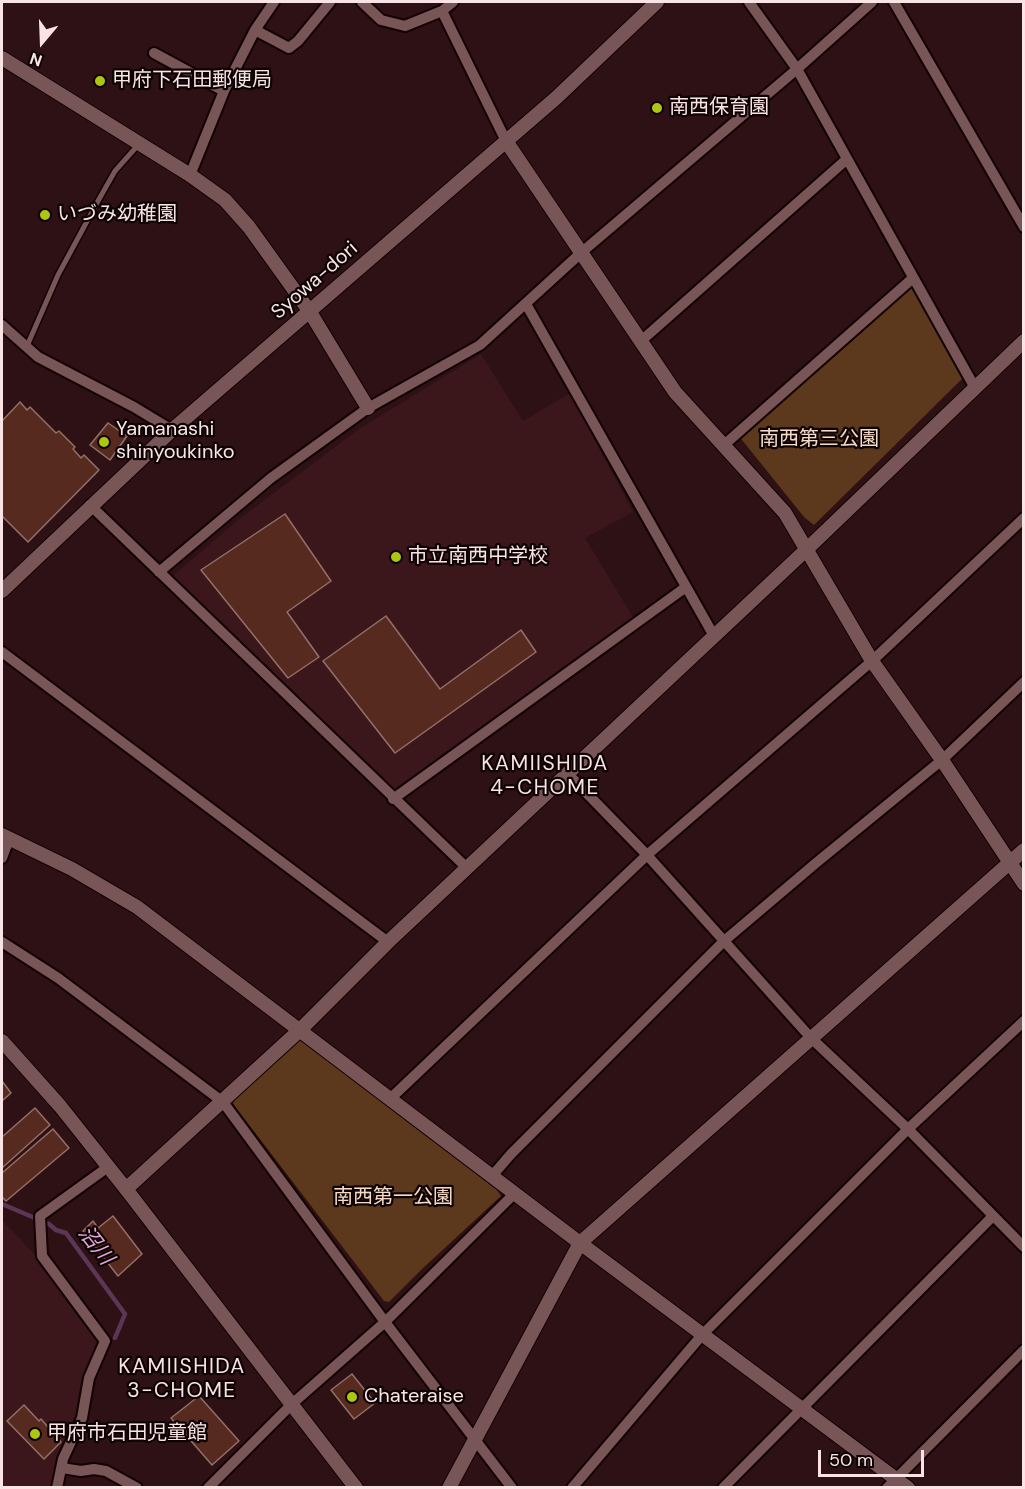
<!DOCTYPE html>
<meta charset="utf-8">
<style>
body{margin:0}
#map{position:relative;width:1025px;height:1489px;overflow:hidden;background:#2e1114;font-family:"DM Sans",sans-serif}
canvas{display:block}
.frame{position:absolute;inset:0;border:3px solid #f9e3e4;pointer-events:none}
.north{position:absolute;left:12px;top:12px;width:60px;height:60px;-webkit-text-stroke:4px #0e0304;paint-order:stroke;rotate:199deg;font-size:16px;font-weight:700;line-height:24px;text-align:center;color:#f9e3e4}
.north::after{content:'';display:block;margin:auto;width:21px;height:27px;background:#f9e3e4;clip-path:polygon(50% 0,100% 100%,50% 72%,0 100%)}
.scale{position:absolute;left:818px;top:1450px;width:106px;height:27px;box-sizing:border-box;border:3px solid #f9e3e4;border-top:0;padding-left:8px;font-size:18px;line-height:21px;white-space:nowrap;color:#f9e3e4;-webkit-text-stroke:4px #0e0304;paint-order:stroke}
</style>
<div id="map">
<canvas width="1025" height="1489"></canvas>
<div class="frame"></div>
<div class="north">N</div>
<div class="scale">50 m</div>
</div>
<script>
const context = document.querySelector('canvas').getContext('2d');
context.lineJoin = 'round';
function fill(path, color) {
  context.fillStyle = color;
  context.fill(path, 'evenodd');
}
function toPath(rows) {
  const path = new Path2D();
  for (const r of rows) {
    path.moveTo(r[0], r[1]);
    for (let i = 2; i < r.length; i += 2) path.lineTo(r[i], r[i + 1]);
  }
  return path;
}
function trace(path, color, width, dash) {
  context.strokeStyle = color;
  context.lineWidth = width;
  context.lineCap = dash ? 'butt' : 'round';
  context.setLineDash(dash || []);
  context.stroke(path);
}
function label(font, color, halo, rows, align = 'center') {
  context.font = font + ' "DM Sans","Noto Sans JP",sans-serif';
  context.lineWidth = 4.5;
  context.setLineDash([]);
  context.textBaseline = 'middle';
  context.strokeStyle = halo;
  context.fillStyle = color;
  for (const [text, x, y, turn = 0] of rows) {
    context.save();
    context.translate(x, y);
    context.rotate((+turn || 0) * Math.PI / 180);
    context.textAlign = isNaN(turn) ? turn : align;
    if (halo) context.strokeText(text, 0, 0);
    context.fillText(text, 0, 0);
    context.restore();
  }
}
const built = toPath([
 [481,354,523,421,570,393,633,512,585,538,634,619,393,793,173,582,174,575,238,520,359,429],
 [2,1220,38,1258,96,1336,98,1343,84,1374,78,1415,56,1461,56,1472,51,1487,2,1487]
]);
const green = toPath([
 [913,283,965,376,814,525,804,517,738,435],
 [306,1038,378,1093,378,1099,497,1190,501,1196,422,1269,389,1302,384,1301,233,1104,235,1097,295,1039]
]);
const stream = toPath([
 [2,1204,49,1224,56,1230,66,1233,125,1314,115,1338]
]);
const building = toPath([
 [20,402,27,410,30,407,56,433,59,431,75,447,73,449,81,458,84,455,99,470,28,542,2,516,2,421,20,402],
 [108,423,127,436,110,460,90,445,108,423],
 [285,514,331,581,287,612,319,657,288,678,201,570,285,514],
 [386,616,440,689,521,630,536,652,395,753,323,661,386,616],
 [2,1081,11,1093,2,1101,2,1081],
 [35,1108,50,1125,2,1168,2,1137,35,1108],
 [53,1129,69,1148,6,1201,2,1197,2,1173,53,1129],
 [113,1216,142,1254,118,1276,83,1231,93,1221,98,1228,113,1216],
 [352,1374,375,1403,354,1419,331,1390,352,1374],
 [199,1396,239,1441,212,1465,171,1418,199,1396],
 [24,1405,39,1421,41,1419,61,1442,44,1459,7,1421,24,1405]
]);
const service = toPath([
 [27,346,58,275,98,201,115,171,139,144]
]);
const minor = toPath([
 [362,2,381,20,405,26,442,11,506,141],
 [749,2,797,69,975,388],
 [894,2,1024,227],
 [442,11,453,2],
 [255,30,289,48,298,41,330,2],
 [154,53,224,91],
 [190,175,224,91,255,30,274,2],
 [526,304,714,636],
 [2,325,38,357,134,407,172,430],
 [641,341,847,159],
 [724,445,913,278],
 [90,505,467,868],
 [159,572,271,478,368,408,480,345,582,252,797,69,872,2],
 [2,652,388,942],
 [568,774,647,855,811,1038,908,1129,1024,1247],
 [393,799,686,587],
 [2,858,9,839],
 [2,942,58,978,223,1102,385,1322,512,1488],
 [391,1098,647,855,872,661,1024,518],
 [492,1176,511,1154,724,941,816,863,942,760,1024,682],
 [62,1468,81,1471,94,1469,106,1471,137,1488],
 [57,1488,63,1459,82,1418,89,1378,105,1341,42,1256,40,1216,108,1167],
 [208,1488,292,1404,385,1322,515,1193],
 [572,1488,702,1335,908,1129,1024,1021],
 [723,1488,993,1216],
 [887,1488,1024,1350]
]);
const tertiary = toPath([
 [2,58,190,175,225,200,249,227,310,312,368,408],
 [506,141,675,392,785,513,872,661,942,760,1024,884],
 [2,591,172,430,556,98,657,2],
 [2,835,72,869,137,907,580,1243,908,1488],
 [2,1041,60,1106,126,1189,356,1488],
 [126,1189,301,1029,388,942,807,549,1024,341],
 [449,1488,580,1243,1024,850]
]);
const markers = [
 [100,81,6,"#adc610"],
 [657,108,6,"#adc610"],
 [45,215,6,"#adc610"],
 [104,442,6,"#adc610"],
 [396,557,6,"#adc610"],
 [352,1397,6,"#adc610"],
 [35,1434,6,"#adc610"]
];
const poiNames = [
 ["甲府下石田郵便局",112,81],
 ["南西保育園",669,108],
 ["いづみ幼稚園",57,215],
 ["Yamanashi",116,430],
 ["shinyoukinko",116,453],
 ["市立南西中学校",408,557],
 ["Chateraise",364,1397],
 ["甲府市石田児童館",47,1434]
];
const streetNames = [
 ["Syowa-dori",315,281,-41]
];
const parkNames = [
 ["南西第三公園",819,440],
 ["南西第一公園",393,1198]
];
const neighbourhoodNames = [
 ["KAMIISHIDA",545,764],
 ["4-CHOME",545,788],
 ["KAMIISHIDA",182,1367],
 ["3-CHOME",182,1391]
];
const waterNames = [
 ["沼川",95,1246,52]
];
fill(built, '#3b171c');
fill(green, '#5c381d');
trace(stream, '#5b3655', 4.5);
fill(building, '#572a1f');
trace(building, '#937067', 1.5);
trace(service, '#140003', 8);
trace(minor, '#140003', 14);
trace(tertiary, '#140003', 16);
trace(service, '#785557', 5);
trace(minor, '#785557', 10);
trace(tertiary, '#785557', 14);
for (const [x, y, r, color] of markers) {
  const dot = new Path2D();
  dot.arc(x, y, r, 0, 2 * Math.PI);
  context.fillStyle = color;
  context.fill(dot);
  trace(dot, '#0e0304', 2);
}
label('20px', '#f9e3e4', '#0e0304', poiNames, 'left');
label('20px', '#f9e3e4', '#0e0304', streetNames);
label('20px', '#f5dac7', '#0e0304', parkNames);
context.letterSpacing = '1.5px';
label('21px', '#f9e3e4', '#0e0304', neighbourhoodNames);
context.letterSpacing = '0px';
label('italic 21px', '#e5a6da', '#0e0304', waterNames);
</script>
